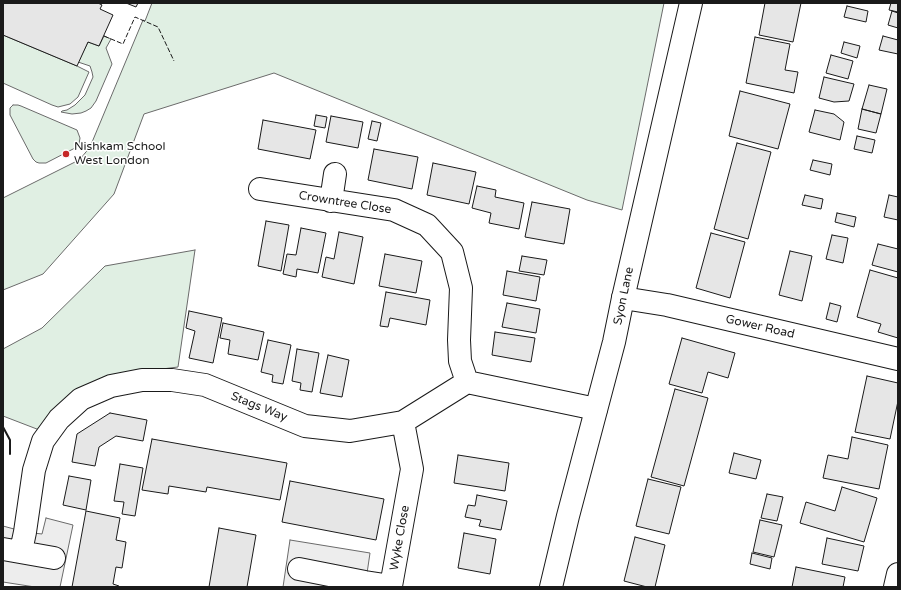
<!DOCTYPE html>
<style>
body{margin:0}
#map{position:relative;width:901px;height:590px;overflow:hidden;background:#fff;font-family:"Varela Round",sans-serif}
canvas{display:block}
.frame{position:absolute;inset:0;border:4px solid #1a1a1a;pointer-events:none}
</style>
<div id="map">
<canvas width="901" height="590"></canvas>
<div class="frame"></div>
</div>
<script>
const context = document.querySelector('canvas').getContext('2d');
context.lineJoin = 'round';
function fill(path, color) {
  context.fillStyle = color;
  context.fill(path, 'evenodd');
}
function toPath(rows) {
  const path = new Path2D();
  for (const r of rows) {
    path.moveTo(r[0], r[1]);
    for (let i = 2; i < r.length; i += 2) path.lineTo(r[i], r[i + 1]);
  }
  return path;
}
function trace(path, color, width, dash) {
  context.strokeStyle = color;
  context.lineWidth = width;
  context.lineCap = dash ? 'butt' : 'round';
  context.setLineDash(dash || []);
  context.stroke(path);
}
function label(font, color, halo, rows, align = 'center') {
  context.font = font + ' "Varela Round",sans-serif';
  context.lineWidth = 3;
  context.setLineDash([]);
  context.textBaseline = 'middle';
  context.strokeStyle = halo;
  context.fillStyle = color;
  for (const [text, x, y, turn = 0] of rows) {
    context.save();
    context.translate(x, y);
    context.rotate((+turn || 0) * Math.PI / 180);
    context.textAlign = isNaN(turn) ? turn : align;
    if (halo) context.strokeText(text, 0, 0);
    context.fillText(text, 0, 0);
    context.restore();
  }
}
const green = toPath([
 [152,3,664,3,622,210,587,200,274,73,144,114,114,194,43,274,3,290,3,198,77,161,81,158,90,147,143,20,145,21,152,3],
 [3,35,77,66,89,72,78,97,70,104,58,107,52,105,3,83,3,35],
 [104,36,111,39,106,48,112,64,96,101,91,108,86,111,81,113,72,114,61,112,62,111,67,110,75,105,85,95,93,77,92,72,90,66,78,62,88,42,99,46,104,36],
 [13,105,18,105,21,106,77,130,80,138,79,144,75,148,46,163,39,163,36,162,33,159,10,115,10,108,13,105],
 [195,250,178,367,122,374,42,431,3,416,3,349,42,328,105,266,195,250]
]);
const parking = toPath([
 [46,518,73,525,60,587,35,587,3,582,3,526,25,532,42,534,46,518],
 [290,540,370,553,365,587,283,587,290,540]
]);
const building = toPath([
 [3,3,98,3,102,5,100,9,113,15,99,46,88,42,77,66,3,35,3,3],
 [126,3,138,3,136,7,126,3],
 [765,3,801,3,793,42,759,35,765,3],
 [891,3,898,3,898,12,889,10,891,3],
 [847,6,868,11,866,22,844,17,847,6],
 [892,11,898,13,898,28,888,25,892,11],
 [883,36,898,40,898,54,879,50,883,36],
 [755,37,790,44,785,70,798,72,794,93,746,83,755,37],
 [844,42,860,46,857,58,841,53,844,42],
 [831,55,853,61,848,79,826,73,831,55],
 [824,77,854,84,849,101,834,102,819,98,824,77],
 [869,85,887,89,881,114,862,109,869,85],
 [740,91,790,104,778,149,729,136,740,91],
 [862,109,881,114,876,133,858,129,862,109],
 [815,110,834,114,844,122,840,140,809,132,815,110],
 [316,115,327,117,325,128,314,126,316,115],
 [331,116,363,122,358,148,326,142,331,116],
 [263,120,316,130,310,159,258,149,263,120],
 [372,121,381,123,377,141,368,139,372,121],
 [857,136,875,140,872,153,854,149,857,136],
 [737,143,771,152,748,239,714,229,737,143],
 [374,149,418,157,412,189,368,180,374,149],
 [813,160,832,164,830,175,810,170,813,160],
 [433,163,476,172,469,204,427,195,433,163],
 [477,186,496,190,495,197,524,203,519,229,489,223,491,213,472,208,477,186],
 [805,195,823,199,821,209,802,205,805,195],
 [889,195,898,197,898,220,884,217,889,195],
 [532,202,570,209,564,244,525,237,532,202],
 [837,213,856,217,854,227,835,222,837,213],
 [266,221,289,225,281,271,258,266,266,221],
 [301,228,326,233,318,273,297,269,296,277,283,274,287,254,296,255,301,228],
 [339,232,363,237,354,284,322,277,326,257,334,259,339,232],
 [711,233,745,242,730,298,696,288,711,233],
 [832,235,848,238,843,263,826,259,832,235],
 [878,244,898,249,898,272,872,265,878,244],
 [790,251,812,256,802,301,779,295,790,251],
 [385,254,422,261,416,293,379,286,385,254],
 [522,256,547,260,544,275,519,271,522,256],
 [870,270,898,278,898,338,878,332,881,324,857,317,870,270],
 [507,271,540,277,536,301,503,295,507,271],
 [386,292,430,300,426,325,390,318,388,327,380,326,386,292],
 [507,303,540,309,536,333,502,327,507,303],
 [830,303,841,306,837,322,826,319,830,303],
 [189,311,222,318,213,363,189,358,195,331,186,328,189,311],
 [223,323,264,332,258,360,228,354,230,340,220,338,223,323],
 [495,332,535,338,531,362,492,355,495,332],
 [682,338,735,353,728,378,708,372,702,393,669,384,682,338],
 [268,340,291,345,283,384,272,382,273,375,261,372,268,340],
 [297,349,319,353,312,392,300,390,301,383,292,381,297,349],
 [328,355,349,360,342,397,320,393,328,355],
 [867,376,898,383,898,401,890,439,855,432,867,376],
 [675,389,708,398,684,486,651,477,675,389],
 [110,413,147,420,143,441,116,436,99,447,95,466,72,462,77,434,110,413],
 [852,437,888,445,879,489,823,478,828,455,848,459,852,437],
 [152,439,287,463,280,500,207,487,206,492,169,486,168,494,142,490,152,439],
 [734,453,761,460,756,479,729,473,734,453],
 [458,455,509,463,505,491,454,483,458,455],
 [120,464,143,468,135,516,122,514,124,502,114,501,120,464],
 [69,476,91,480,86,510,63,505,69,476],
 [648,479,681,487,669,534,636,526,648,479],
 [290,481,384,499,376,540,282,522,290,481],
 [842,487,877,498,864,542,800,523,806,502,835,511,842,487],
 [767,494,783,497,777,521,761,518,767,494],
 [477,495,507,501,501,530,479,526,481,520,465,517,468,505,475,506,477,495],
 [86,511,120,518,116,540,126,542,122,568,116,567,113,584,119,586,119,587,72,587,86,511],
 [760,520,782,525,774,557,753,552,760,520],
 [219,528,256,535,247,587,209,587,219,528],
 [464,533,496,539,490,574,458,568,464,533],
 [635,537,665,545,655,587,647,587,624,581,635,537],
 [827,538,864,546,858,571,822,564,827,538],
 [752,553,772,558,770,569,750,564,752,553],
 [796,567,845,577,843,587,792,587,796,567]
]);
const street = toPath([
 [260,189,394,210,427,225,452,252,461,288,459,340,460,361,467,382],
 [331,201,335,174],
 [623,298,667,305,898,359],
 [3,549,54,558],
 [21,551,25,532,34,470,43,441,59,419,81,399,111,386,142,380,172,380,205,385,305,426,350,431,403,422,467,382,596,409],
 [299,569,365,582,391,586,412,469,403,422],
 [895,587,898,574]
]);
const secondary = toPath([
 [551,587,568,516,614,342,623,298,691,3]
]);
const fence = toPath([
 [104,36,123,44,135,17,158,27,174,61]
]);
const wall = toPath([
 [3,427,10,440,10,454]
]);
const markers = [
 [66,154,4,"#c62828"]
];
const poiNames = [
 ["Nishkam School",74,147],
 ["West London",74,161]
];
const streetNames = [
 ["Crowntree Close",345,203,9],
 ["Syon Lane",624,296,-78],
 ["Gower Road",760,327,13],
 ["Stags Way",259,407,22],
 ["Wyke Close",400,538,-80]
];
fill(green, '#e0efe3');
trace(green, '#6a6a6a', 1);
fill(parking, '#ededed');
trace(parking, '#6a6a6a', 1);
fill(building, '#e6e6e6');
trace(building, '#1a1a1a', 1);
trace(street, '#1a1a1a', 24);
trace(secondary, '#1a1a1a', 24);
trace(street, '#fff', 22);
trace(secondary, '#fff', 22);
trace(fence, '#1a1a1a', 1, [5, 2]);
trace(wall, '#1a1a1a', 2);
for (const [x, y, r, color] of markers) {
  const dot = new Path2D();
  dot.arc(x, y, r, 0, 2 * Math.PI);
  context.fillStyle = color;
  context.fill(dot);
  trace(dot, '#fff', 1.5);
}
label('12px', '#1a1a1a', '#fff', poiNames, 'left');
label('12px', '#1a1a1a', '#fff', streetNames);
</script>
